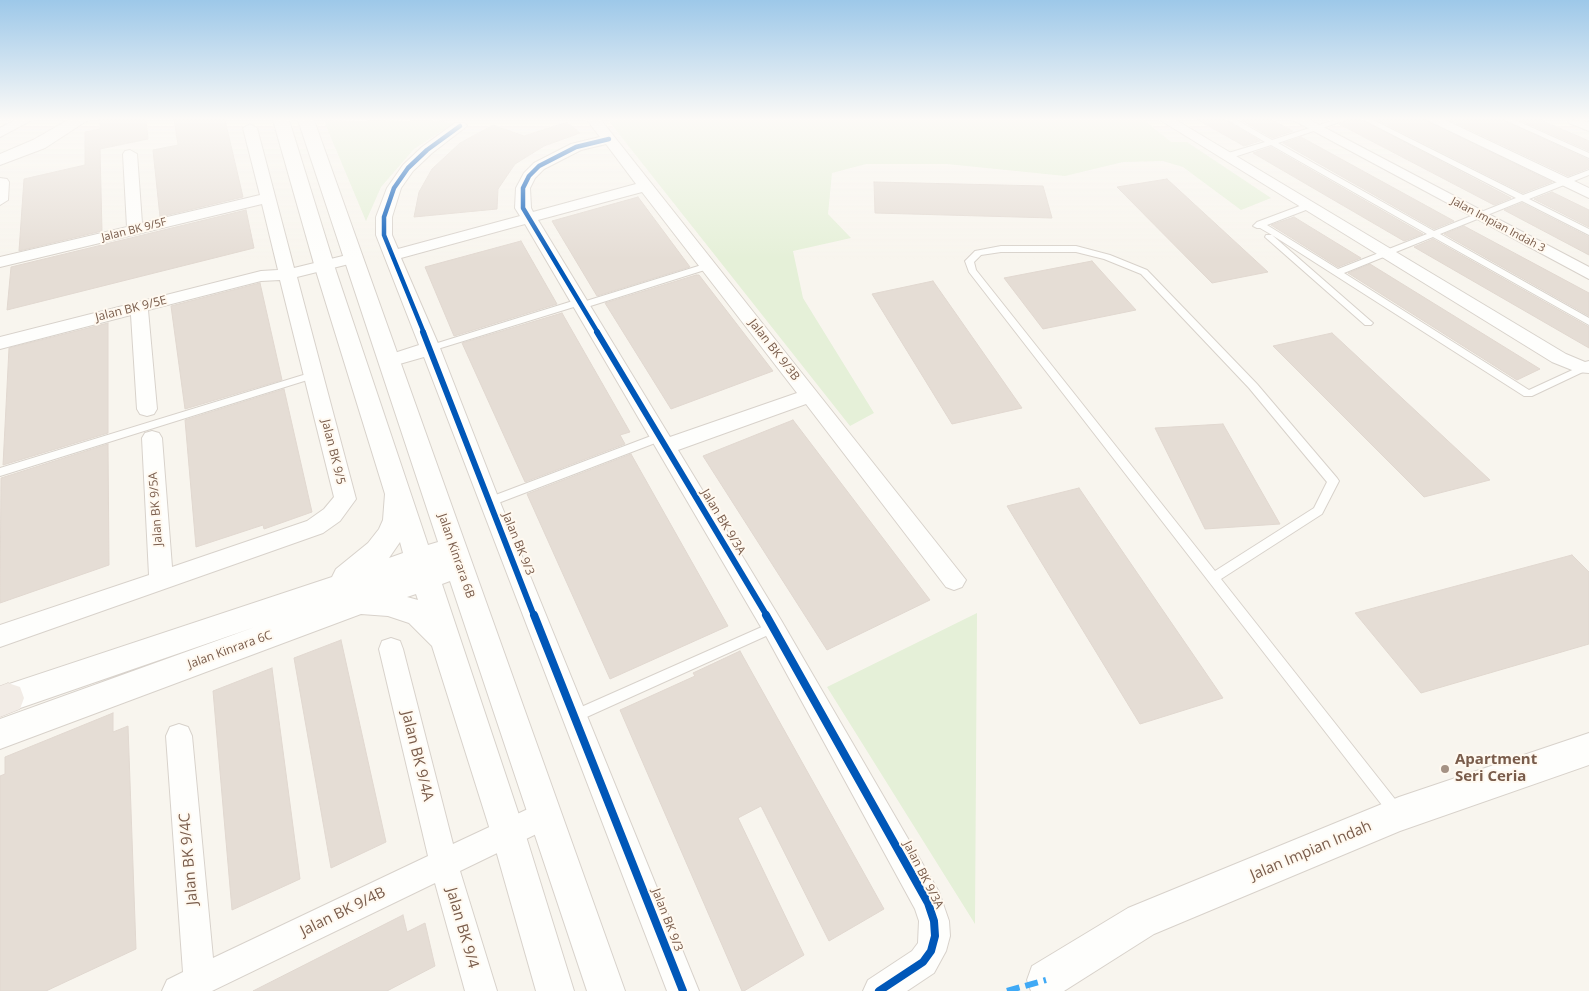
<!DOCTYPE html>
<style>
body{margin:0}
canvas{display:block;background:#f8f5ee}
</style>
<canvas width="1589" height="991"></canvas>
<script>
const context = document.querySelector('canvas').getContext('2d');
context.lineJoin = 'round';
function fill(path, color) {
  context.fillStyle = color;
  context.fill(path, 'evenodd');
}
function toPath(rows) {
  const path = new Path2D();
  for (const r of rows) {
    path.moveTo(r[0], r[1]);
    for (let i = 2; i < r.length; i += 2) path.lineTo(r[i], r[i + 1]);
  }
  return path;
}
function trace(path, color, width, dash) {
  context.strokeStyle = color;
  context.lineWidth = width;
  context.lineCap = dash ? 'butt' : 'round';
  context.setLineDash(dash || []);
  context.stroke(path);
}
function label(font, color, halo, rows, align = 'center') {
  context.font = font + ' "Open Sans",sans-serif';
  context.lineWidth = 4;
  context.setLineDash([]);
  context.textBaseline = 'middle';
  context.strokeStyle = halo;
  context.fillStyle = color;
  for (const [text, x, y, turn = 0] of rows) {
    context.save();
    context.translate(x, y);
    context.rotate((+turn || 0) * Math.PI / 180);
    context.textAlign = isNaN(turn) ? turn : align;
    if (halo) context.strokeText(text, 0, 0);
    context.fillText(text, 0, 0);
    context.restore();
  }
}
const green = toPath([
 [432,120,454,123,414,149,381,187,366,221,324,121],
 [608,120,1144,120,1171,142,1187,142,1271,198,1241,210,1183,167,1163,161,1123,162,1065,176,947,164,866,164,832,173,828,214,851,238,793,251,803,298,874,413,850,426],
 [977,613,975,924,827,687]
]);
const building = toPath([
 [100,120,146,120,148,139,100,149,102,231,19,251,24,179,85,165,85,132,100,129,100,120],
 [174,120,225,120,243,197,160,217,153,150,178,145,174,120],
 [1198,120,1226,120,1260,141,1244,146,1198,120],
 [1241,120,1272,120,1293,131,1272,138,1241,120],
 [1348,120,1362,120,1511,198,1494,205,1339,124,1348,120],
 [1377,120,1425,120,1552,182,1523,193,1377,120],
 [1449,120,1503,120,1589,160,1589,168,1568,176,1449,120],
 [1519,120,1541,120,1589,141,1589,151,1519,120],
 [567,122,580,133,544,146,515,164,498,189,497,209,414,217,419,192,432,169,460,143,493,125,524,136,567,122],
 [1301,137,1454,221,1434,229,1283,143,1301,137],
 [1271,147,1423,234,1404,241,1253,153,1271,147],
 [1167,179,1268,272,1212,283,1117,187,1167,179],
 [874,182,1043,186,1052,218,875,213,874,182],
 [1552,192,1589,210,1589,227,1534,199,1552,192],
 [638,197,690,267,597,296,552,221,638,197],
 [1522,203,1589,237,1589,255,1504,210,1522,203],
 [246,210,254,248,7,310,11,267,246,210],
 [1294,217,1361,258,1338,267,1271,225,1294,217],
 [1464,226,1589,293,1589,316,1444,234,1464,226],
 [1433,239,1589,327,1589,348,1414,247,1433,239],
 [521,241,557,304,454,336,425,267,521,241],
 [1092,261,1136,310,1043,329,1004,278,1092,261],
 [1370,264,1540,369,1517,380,1348,273,1370,264],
 [696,275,699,275,773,371,671,409,605,303,696,275],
 [933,281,1022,408,952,424,872,294,933,281],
 [260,283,282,380,185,409,171,306,260,283],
 [562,313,630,432,620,435,625,444,525,482,462,343,562,313],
 [108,323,108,433,3,465,9,348,108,323],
 [1332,333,1490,480,1424,497,1273,346,1332,333],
 [284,389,312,512,264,529,263,525,196,547,185,420,284,389],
 [793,420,930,600,827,650,703,456,793,420],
 [1223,424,1280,524,1205,529,1155,428,1223,424],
 [108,444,109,565,0,603,1,478,108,444],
 [631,454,728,626,610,679,527,494,631,454],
 [1079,488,1223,698,1140,724,1007,506,1079,488],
 [1572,555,1589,572,1589,644,1421,693,1355,613,1572,555],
 [341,640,386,842,331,868,294,658,341,640],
 [740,651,884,909,829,941,761,806,738,818,804,955,744,991,742,991,620,710,695,676,693,673,740,651],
 [272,668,300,879,232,910,213,691,272,668],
 [113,713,113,732,128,726,136,949,46,991,0,991,0,776,5,774,5,757,113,713],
 [403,915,407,932,425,923,435,966,387,991,253,991,403,915]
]);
const service = toPath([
 [1228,120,1237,120,1272,140,1335,120,1346,120,1278,143,1434,231,1516,198,1364,120,1373,120,1523,195,1589,170,1589,175,1529,199,1589,229,1589,235,1522,201,1440,234,1589,318,1589,325,1433,237,1344,273,1529,390,1581,366,1587,366,1589,368,1587,370,1532,396,1524,396,1272,235,1373,323,1371,325,1365,325,1265,237,1266,235,1272,235,1260,228,1257,228,1253,226,1257,222,1305,204,1311,204,1311,208,1267,225,1338,269,1427,234,1271,145,1231,158,1225,158,1225,154,1265,142,1228,120],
 [1505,120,1515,120,1589,153,1589,158,1505,120],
 [1001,246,1076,246,1110,255,1147,270,1257,384,1337,478,1339,481,1322,514,1221,579,1402,808,1404,813,1402,818,1397,820,1392,818,969,272,965,261,975,251,1001,246],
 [1001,252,1076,252,1104,259,1141,274,1249,388,1327,482,1314,508,1215,571,976,270,974,262,981,255,1001,252],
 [708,263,711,264,711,268,584,308,578,308,577,306,431,351,426,348,428,346,576,300,582,300,583,302,708,263],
 [313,372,317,373,318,375,317,377,0,476,0,468,313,372],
 [659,433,664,437,663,440,493,505,485,505,483,502,485,499,659,433],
 [773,622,777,623,779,627,777,631,580,720,575,722,570,720,568,716,570,712,773,622]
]);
const minor = toPath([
 [15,120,32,120,0,137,0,128,15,120],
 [587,120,601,120,966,580,962,587,954,590,946,587,806,404,678,450,781,620,939,892,949,921,950,936,946,951,934,973,907,991,863,991,868,980,912,951,918,943,919,921,915,909,765,634,525,224,401,258,440,348,500,502,699,991,667,991,424,357,389,367,382,365,380,361,382,357,419,345,376,235,376,217,387,188,403,165,422,147,455,123,465,123,467,126,432,153,413,171,401,188,392,217,392,235,398,249,520,216,515,208,516,188,524,173,534,163,571,144,600,137,587,120],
 [606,144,636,184,533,212,531,208,530,188,535,178,544,169,581,150,606,144],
 [642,192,797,393,670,437,538,220,642,192],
 [1160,120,1176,120,1566,354,1585,362,1589,361,1589,373,1577,372,1552,362,1160,120],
 [1293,120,1310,120,1589,267,1589,279,1293,120],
 [1427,120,1445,120,1589,188,1589,198,1427,120],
 [1567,120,1589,122,1589,131,1569,123,1567,120],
 [250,124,257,128,294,268,355,253,363,258,361,261,297,277,356,499,340,521,323,533,0,647,0,625,149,575,142,438,145,433,152,431,159,433,162,438,172,567,307,521,324,509,334,497,280,280,261,281,148,310,157,409,154,414,147,416,140,414,137,409,131,315,0,349,0,337,261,271,278,270,262,204,0,267,0,257,127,227,123,154,125,151,130,150,137,154,142,223,260,195,243,128,250,124],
 [0,178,7,179,9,182,8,200,0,205,0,178],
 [391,638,400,641,403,649,453,844,545,801,555,805,559,815,555,825,460,871,497,991,465,991,435,883,212,991,162,991,167,980,183,972,166,736,170,727,179,724,188,727,192,736,213,958,428,856,379,649,382,641,391,638]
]);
const tertiary = toPath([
 [68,120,88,120,45,148,0,165,0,154,33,140,68,120],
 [273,120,289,120,336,271,428,545,438,542,298,120,314,120,625,991,587,991,450,581,442,584,525,833,574,991,536,991,491,833,432,646,409,623,388,616,361,614,0,749,0,719,255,627,0,715,0,687,332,577,336,569,368,543,379,529,383,520,385,494,316,271,273,120],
 [400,542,403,553,389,558,400,542],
 [416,594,418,600,407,597,416,594],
 [1589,733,1589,765,1400,831,1154,934,1064,991,1031,991,1027,980,1032,966,1128,908,1399,797,1589,733]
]);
const trunk = toPath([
 [8,683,20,687,24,698,20,709,0,717,0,686,8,683]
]);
const quiet = toPath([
 [1007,991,1046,980]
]);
const cyclewayFar2 = toPath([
 [424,333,384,235,384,217,394,188,408,168,427,150,460,126],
 [598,333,523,208,523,188,529,176,539,166,576,147,609,139]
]);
const cyclewayFar1 = toPath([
 [423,332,534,616],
 [597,332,767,616]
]);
const cycleway = toPath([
 [534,615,683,991],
 [766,615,928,903,934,921,935,936,931,951,923,962,879,991]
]);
const markers = [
 [1445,769,5,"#a59284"]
];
const farStreetnames = [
 ["Jalan Impian Indah 3",1498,225,28],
 ["Jalan BK 9/5F",134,230,-14]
];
const streetNames = [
 ["Jalan BK 9/5E",131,309,-14],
 ["Jalan BK 9/3B",774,350,52],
 ["Jalan BK 9/5",333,452,76],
 ["Jalan BK 9/5A",156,509,-94],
 ["Jalan BK 9/3A",723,522,59],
 ["Jalan BK 9/3",518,544,68],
 ["Jalan Kinrara 6B",456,556,71],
 ["Jalan Kinrara 6C",230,650,-20],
 ["Jalan BK 9/3A",923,875,63],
 ["Jalan BK 9/3",667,920,69]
];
const nearStreetnames = [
 ["Jalan BK 9/4A",417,756,76],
 ["Jalan Impian Indah",1311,851,-23],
 ["Jalan BK 9/4C",189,859,-95],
 ["Jalan BK 9/4B",343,912,-26],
 ["Jalan BK 9/4",462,928,74]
];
const nearPoinames = [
 ["Apartment",1455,760],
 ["Seri Ceria",1455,777]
];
fill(green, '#e5f0d8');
fill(building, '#e5ddd5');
trace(building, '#e1d8d0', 1);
trace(service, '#d8d2cb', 2);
trace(minor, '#d8d2cb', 2);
trace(tertiary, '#d8d2cb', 2);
trace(trunk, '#dad1ca', 1);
fill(service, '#fefefc');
fill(minor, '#fefefc');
fill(tertiary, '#fefefc');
fill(trunk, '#f2ece6');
trace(quiet, '#3fa9f5', 6, [13, 6]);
trace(cyclewayFar2, '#0057b8', 4.5);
trace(cyclewayFar1, '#0057b8', 6);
trace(cycleway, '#0057b8', 8);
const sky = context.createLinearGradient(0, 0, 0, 259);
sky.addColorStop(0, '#9dc8e9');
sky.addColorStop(0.46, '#fcfaf7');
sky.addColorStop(1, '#fcfaf700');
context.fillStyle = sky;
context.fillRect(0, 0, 1589, 259);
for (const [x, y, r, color] of markers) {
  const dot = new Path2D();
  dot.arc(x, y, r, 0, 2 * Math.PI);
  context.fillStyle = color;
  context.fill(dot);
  trace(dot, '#fff9f0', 2);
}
label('11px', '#795c4b', '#fff9f0', farStreetnames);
label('12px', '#795c4b', '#fff9f0', streetNames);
label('15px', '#795c4b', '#fff9f0', nearStreetnames);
label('bold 15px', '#795c4b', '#fff9f0', nearPoinames, 'left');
</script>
